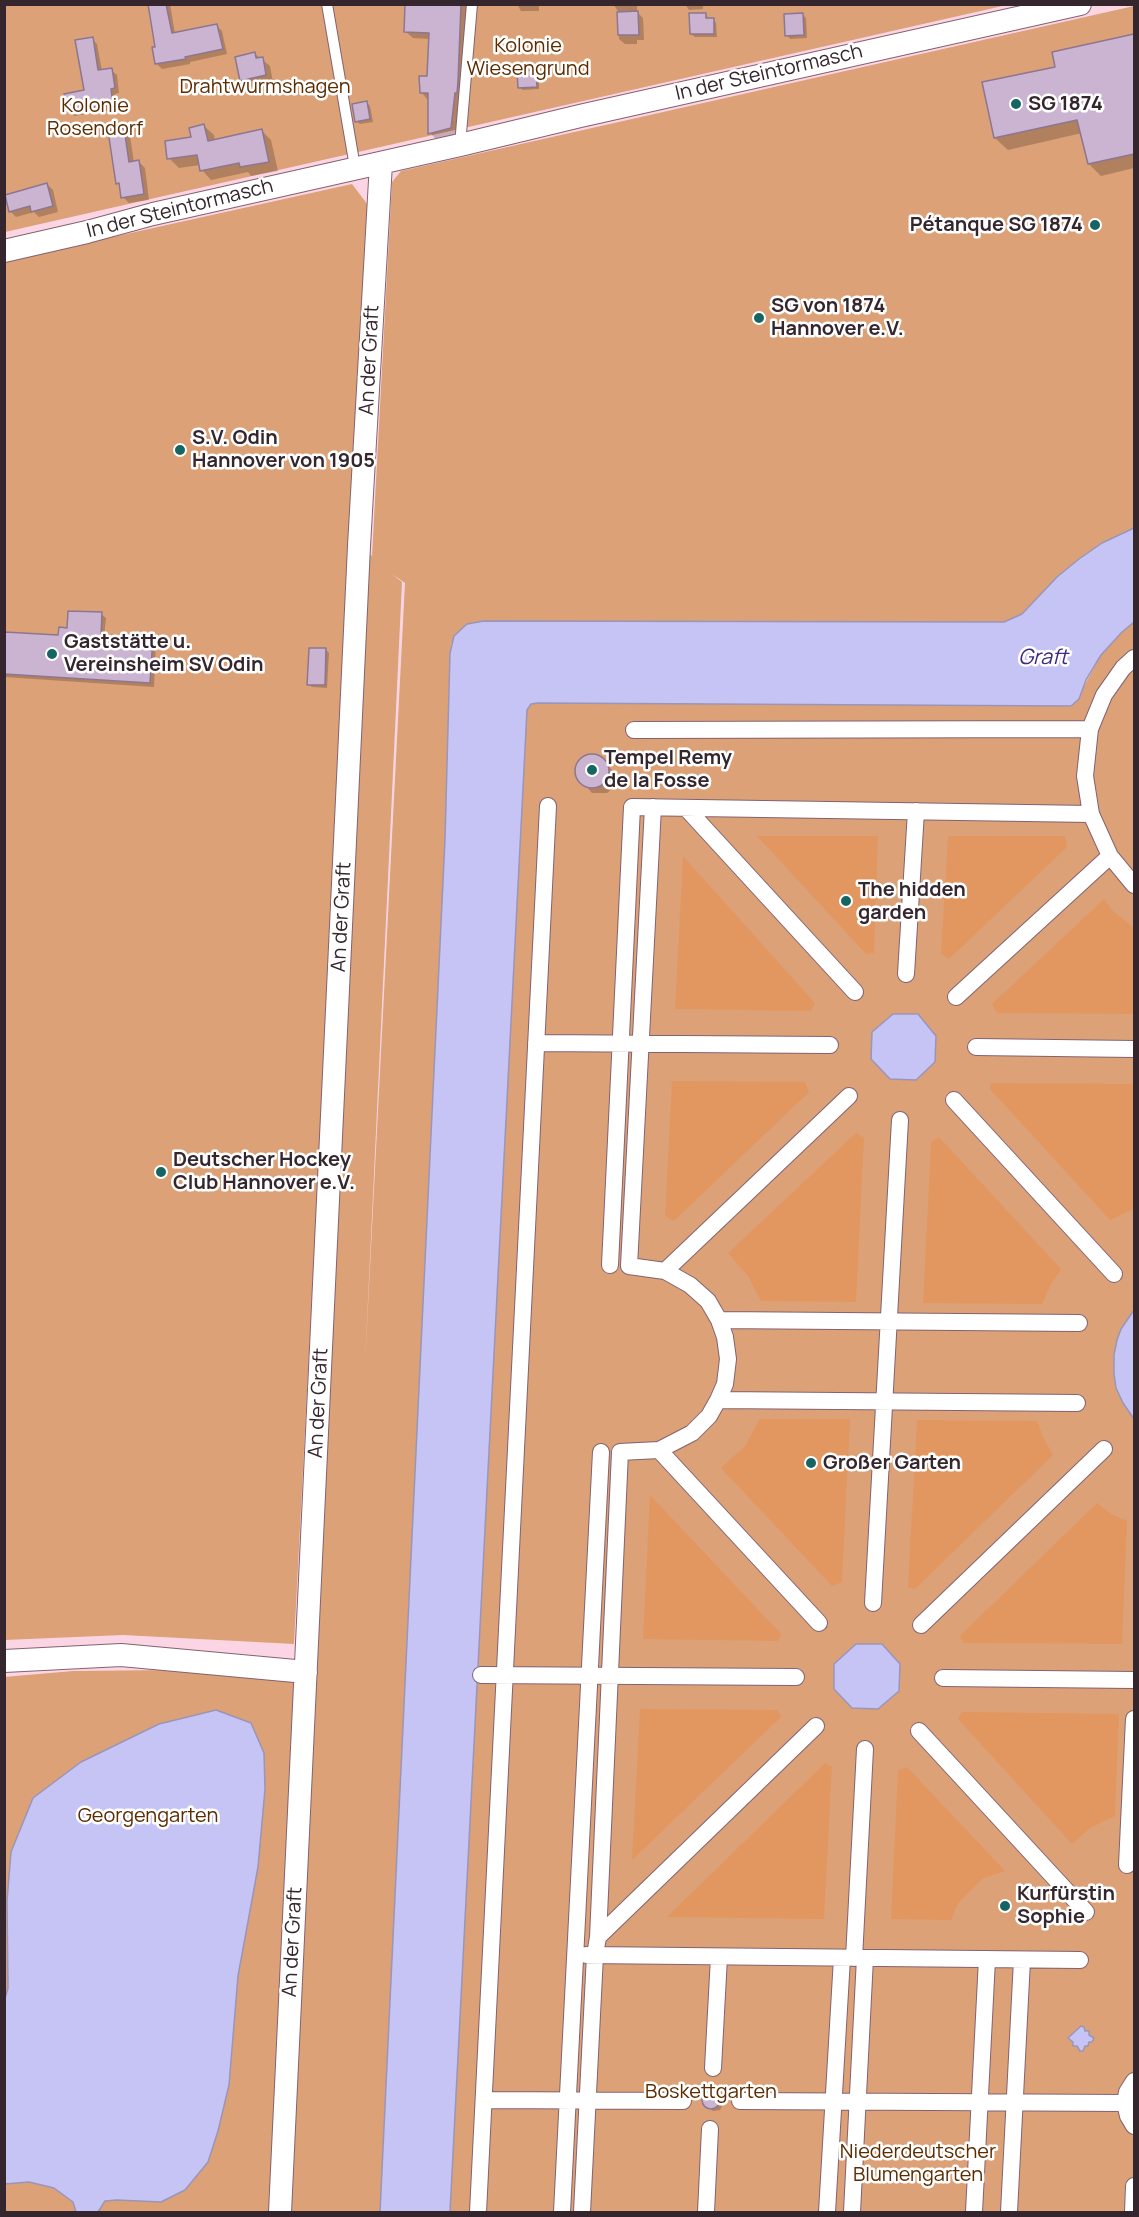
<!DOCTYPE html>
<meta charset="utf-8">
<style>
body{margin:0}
#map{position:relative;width:1139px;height:2217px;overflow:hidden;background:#fcd5e5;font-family:Manrope,sans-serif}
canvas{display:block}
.frame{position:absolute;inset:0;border:6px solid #35262d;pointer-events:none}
</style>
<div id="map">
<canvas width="1139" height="2217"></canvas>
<div class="frame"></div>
</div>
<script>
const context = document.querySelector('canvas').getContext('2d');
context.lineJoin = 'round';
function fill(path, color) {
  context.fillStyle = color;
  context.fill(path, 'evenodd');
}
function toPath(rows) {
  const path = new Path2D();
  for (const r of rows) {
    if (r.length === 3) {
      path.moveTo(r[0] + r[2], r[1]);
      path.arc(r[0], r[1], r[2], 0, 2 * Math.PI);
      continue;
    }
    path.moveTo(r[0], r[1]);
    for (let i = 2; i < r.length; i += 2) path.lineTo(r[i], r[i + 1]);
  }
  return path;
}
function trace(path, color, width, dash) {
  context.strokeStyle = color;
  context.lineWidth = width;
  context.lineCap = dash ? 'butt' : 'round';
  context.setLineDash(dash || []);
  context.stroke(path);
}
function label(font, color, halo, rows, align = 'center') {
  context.font = font + ' Manrope,sans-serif';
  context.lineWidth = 5;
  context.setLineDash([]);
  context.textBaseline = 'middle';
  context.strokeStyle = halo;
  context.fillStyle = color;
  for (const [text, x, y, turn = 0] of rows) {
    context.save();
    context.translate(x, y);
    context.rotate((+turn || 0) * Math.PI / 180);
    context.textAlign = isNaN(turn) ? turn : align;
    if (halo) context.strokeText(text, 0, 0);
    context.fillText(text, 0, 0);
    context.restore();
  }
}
const green = toPath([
 [4,5,1007,5,5,232],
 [1134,6,1134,528,1102,543,1079,559,1057,577,1022,614,1004,622,476,622,467,624,451,644,445,839,380,2212,284,2212,365,551,372,556,392,182,401,171],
 [392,574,405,583,365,1364,402,582],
 [352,184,368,205,294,1644,123,1635,5,1640,4,261],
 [1134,622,1134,2212,450,2212,527,710,531,704,538,703,1075,703,1101,655,1122,632],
 [169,1670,299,1680,274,2212,5,2212,4,1677,73,1671]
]);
const forest = toPath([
 [757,836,878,836,874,953,866,954],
 [948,836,1065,836,1067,847,949,959,941,954],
 [683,856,815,1003,811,1011,675,1009],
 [1104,899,1113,911,1134,928,1134,1014,997,1013,992,1004],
 [672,1081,805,1082,809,1092,674,1221,665,1216],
 [991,1083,1134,1084,1134,1209,1110,1220,990,1089],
 [856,1133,864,1138,856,1302,761,1301,748,1276,728,1253],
 [939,1137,1061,1269,1051,1284,1042,1304,923,1303,931,1142],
 [760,1419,850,1419,842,1582,832,1586,721,1468,745,1446],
 [917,1420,1037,1421,1043,1437,1053,1455,915,1589,908,1587],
 [650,1495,781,1634,778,1641,643,1639],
 [1097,1503,1111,1514,1127,1521,1122,1644,963,1643,960,1636],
 [640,1709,778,1710,781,1717,632,1860],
 [962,1712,1119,1714,1115,1816,1090,1828,1072,1844,958,1719],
 [825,1763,832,1767,824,1919,667,1917],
 [907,1767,1005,1871,982,1879,958,1903,951,1920,891,1919,898,1770]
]);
const water = toPath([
 [1134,528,1134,622,1122,632,1101,655,1086,680,1079,699,1071,706,538,703,531,704,527,710,450,2212,380,2212,445,839,450,653,454,636,467,624,484,621,1004,622,1022,614,1057,577,1079,559,1102,543,1134,528],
 [893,1014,918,1014,936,1036,935,1062,916,1080,890,1079,871,1059,872,1032,893,1014],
 [1134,1310,1134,1419,1123,1403,1116,1388,1114,1374,1114,1355,1117,1340,1121,1329,1134,1310],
 [856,1644,882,1644,900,1664,899,1691,878,1709,852,1708,834,1689,834,1664,856,1644],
 [216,1710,251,1723,264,1753,265,1789,258,1867,238,1976,229,2085,218,2131,208,2162,185,2190,161,2202,117,2200,105,2201,98,2212,76,2212,73,2202,54,2188,29,2182,5,2184,4,2002,8,1988,7,1901,11,1852,33,1798,81,1762,159,1724,216,1710],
 [1081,2026,1084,2027,1085,2031,1089,2031,1089,2035,1094,2038,1092,2042,1089,2042,1088,2046,1085,2046,1083,2051,1080,2051,1077,2046,1073,2046,1073,2042,1068,2038,1081,2026]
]);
const shadow = toPath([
 [149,4,170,4,175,34,217,26,222,31,227,54,190,62,190,64,162,69,156,63,157,48],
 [407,4,468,4,458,135,437,140,430,133,428,100,421,92,428,77,430,39,413,38,405,31],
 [517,4,539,4,539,11,521,11],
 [613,4,637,4,637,12,643,18,644,40,637,40,637,44,625,44,619,39,618,11],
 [685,4,703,4,703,9,689,10],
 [706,15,709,19,713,19,716,23,717,37,695,37,691,34],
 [803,15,806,18,807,38,790,39,787,35],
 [1134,35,1134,168,1101,176,1089,164,1082,133,1008,150,995,138,1057,68,1054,53],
 [92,39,97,44,102,71,111,70,117,75,119,93,115,94,117,109,74,116,69,110,86,91],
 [255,54,270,66,273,82,248,87,241,80],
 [535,72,539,75,539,89,523,90,519,87],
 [367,103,370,106,373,122,360,124,356,121],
 [204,126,214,135,215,141,262,131,271,140,278,171,251,176,248,172,211,180,202,170,200,165,179,168,169,158],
 [123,130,130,136,134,163,139,162,145,168,149,200,129,203,123,197,121,186,118,183],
 [47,184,53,190,58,212,39,217,34,212,16,217,10,211],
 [101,614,106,618,104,637,152,639,156,643,154,687,4,677,4,633,59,636],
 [326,650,329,653,327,688,312,687,308,684],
 [588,756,598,756,614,772,616,777,614,787,607,793,592,793,578,777,579,762],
 [715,2093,722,2106,720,2110,713,2111,704,2101,705,2097]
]);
const building = toPath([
 [148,4,166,4,172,33,217,24,223,49,185,57,186,59,155,64,152,47,155,47,148,4],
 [405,4,461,4,458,81,457,93,455,93,451,128,428,134,428,93,420,93,419,76,427,76,429,33,404,32,405,4],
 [638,11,639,35,618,35,617,12,638,11],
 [689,13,706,13,706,18,714,18,714,34,690,34,689,13],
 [803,13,804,35,785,36,784,14,803,13],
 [1134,34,1134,154,1088,164,1077,120,994,138,982,82,1055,67,1052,52,1134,34],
 [93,37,98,70,112,68,115,88,111,89,113,104,67,111,64,94,84,90,75,40,93,37],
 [255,52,256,58,263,57,266,75,240,81,235,57,255,52],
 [536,70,537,87,518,88,517,71,536,70],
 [367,101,370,119,355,122,352,104,367,101],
 [204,124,208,141,262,129,269,162,240,167,239,163,200,171,197,155,167,159,165,141,191,137,189,128,204,124],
 [124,128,129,162,139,160,144,194,121,198,119,183,116,184,108,131,124,128],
 [47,183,53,206,31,212,30,206,9,212,5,195,47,183],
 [68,611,102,612,101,635,153,637,150,683,4,674,4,632,58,635,59,627,67,628,68,611],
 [309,648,326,648,325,685,307,685,309,648],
 [592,771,17],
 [711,2100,9]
]);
const service = toPath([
 [327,4,355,167],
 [460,145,472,4]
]);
const pedestrian = toPath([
 [1134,658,1123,668,1104,695,1090,729,1085,776,1091,814,1110,856,1134,885],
 [634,730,1090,729],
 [686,808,855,992],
 [906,974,916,811],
 [956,997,1110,856],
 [536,1043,830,1045],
 [976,1047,1134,1049],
 [954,1100,1114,1274],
 [610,1265,632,807,1091,814],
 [665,1271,849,1096],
 [719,1320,1079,1323],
 [718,1400,1077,1403],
 [659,1450,819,1623],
 [873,1603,900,1120],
 [921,1625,1104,1449],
 [481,1675,796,1677],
 [943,1678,1134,1680],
 [919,1731,1086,1912],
 [1127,1865,1134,1719],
 [598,1937,816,1726],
 [586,1955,1080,1960],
 [854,1958,865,1749],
 [713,2068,719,1957],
 [1134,2081,1127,2092,1125,2103,1128,2116,1134,2126],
 [484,2100,683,2101],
 [740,2101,1125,2103],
 [478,2212,548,806],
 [562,2212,601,1452],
 [582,2212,595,1955,598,1937,620,1452,659,1450,692,1433,709,1416,718,1400,725,1384,728,1359,725,1337,719,1320,708,1301,690,1285,665,1271,629,1266,653,807],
 [706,2212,710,2129],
 [827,2212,842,1958],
 [852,2212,865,1958],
 [974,2212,987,1959],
 [1009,2212,1022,1960],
 [1133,2212,1134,2186]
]);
const minor = toPath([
 [4,251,87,232,153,214,460,145,580,116,1080,4],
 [4,1661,121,1655,306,1672],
 [280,2212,359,546,381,163]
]);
const markers = [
 [1016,104,6,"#176562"],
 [1095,225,6,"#176562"],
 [759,318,6,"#176562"],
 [180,450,6,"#176562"],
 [52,654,6,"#176562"],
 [592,770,6,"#176562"],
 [846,901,6,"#176562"],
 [161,1172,6,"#176562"],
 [811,1463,6,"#176562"],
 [1005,1906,6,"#176562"]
];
const parkNames = [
 ["Kolonie",528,46],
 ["Wiesengrund",528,69],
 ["Drahtwurmshagen",265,87],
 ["Kolonie",95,106],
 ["Rosendorf",95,129],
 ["Georgengarten",148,1816],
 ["Boskettgarten",711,2092],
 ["Niederdeutscher",918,2152],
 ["Blumengarten",918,2175]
];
const streetNames = [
 ["In der Steintormasch",769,73,-13],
 ["In der Steintormasch",180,209,-14],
 ["An der Graft",370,360,-87],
 ["An der Graft",342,917,-87],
 ["An der Graft",319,1403,-87],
 ["An der Graft",293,1942,-87]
];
const poiNames = [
 ["SG 1874",1028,104],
 ["Pétanque SG 1874",1083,225,"right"],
 ["SG von 1874",771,306],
 ["Hannover e.V.",771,329],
 ["S.V. Odin",192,438],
 ["Hannover von 1905",192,461],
 ["Gaststätte u.",64,642],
 ["Vereinsheim SV Odin",64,665],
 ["Tempel Remy",604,758],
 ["de la Fosse",604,781],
 ["The hidden",858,890],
 ["garden",858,913],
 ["Deutscher Hockey",173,1160],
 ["Club Hannover e.V.",173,1183],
 ["Großer Garten",823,1463],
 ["Kurfürstin",1017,1894],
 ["Sophie",1017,1917]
];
const waterNames = [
 ["Graft",1043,658]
];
fill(green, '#dca177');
fill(forest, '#e39760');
fill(water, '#c6c4f5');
trace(water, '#9a95b9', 1.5);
fill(shadow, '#0003');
fill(building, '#cbb4d1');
trace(building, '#8c7691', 1.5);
trace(service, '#846270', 12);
trace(pedestrian, '#846270', 18);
trace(minor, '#846270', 24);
trace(service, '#fff', 10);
trace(pedestrian, '#fff', 16);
trace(minor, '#fff', 22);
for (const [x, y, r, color] of markers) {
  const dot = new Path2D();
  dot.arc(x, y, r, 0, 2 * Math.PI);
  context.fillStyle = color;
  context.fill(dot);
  trace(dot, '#fff', 2);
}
label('20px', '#5c2c00', '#fff', parkNames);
label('20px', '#35262d', '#fff', streetNames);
label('bold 20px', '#35262d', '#fff', poiNames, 'left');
label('italic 21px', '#3d2884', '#fff', waterNames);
</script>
